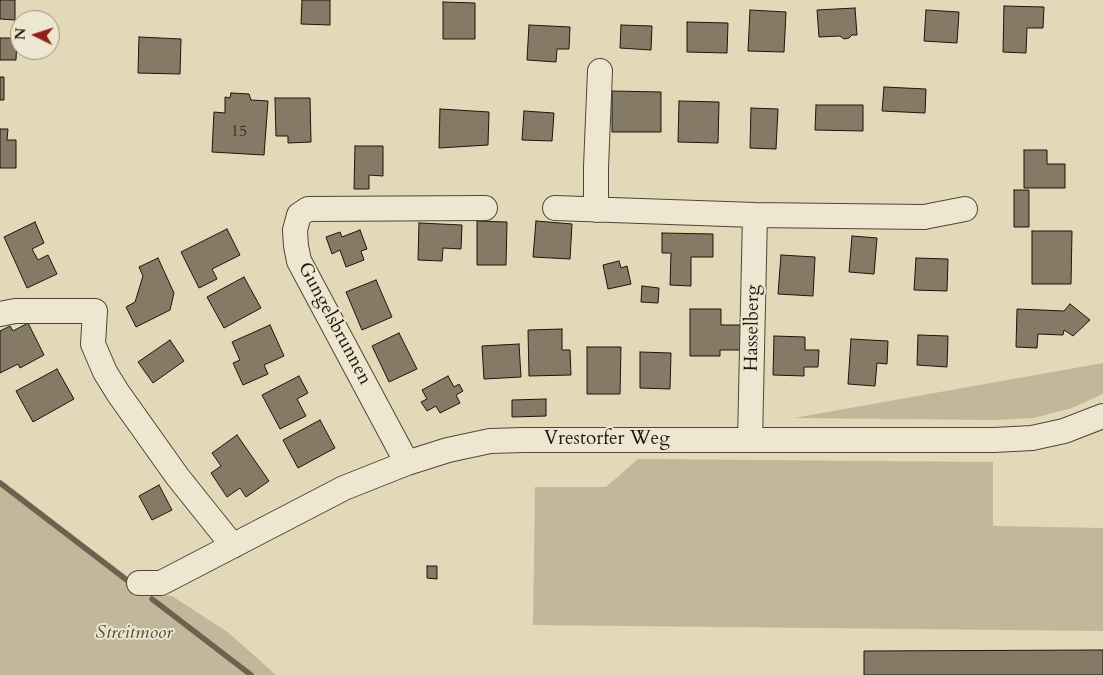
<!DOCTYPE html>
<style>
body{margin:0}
#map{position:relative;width:1103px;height:675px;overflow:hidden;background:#e3d8b7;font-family:Cardo,serif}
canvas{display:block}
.north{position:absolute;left:10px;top:10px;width:50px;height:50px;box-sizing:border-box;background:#ede6d0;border:1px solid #9a9282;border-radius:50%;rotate:274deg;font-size:14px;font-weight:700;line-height:20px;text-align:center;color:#1e150d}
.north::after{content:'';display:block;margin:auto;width:18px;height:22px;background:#8f2418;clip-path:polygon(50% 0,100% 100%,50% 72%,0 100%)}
</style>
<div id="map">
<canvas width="1103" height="675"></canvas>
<div class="north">N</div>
</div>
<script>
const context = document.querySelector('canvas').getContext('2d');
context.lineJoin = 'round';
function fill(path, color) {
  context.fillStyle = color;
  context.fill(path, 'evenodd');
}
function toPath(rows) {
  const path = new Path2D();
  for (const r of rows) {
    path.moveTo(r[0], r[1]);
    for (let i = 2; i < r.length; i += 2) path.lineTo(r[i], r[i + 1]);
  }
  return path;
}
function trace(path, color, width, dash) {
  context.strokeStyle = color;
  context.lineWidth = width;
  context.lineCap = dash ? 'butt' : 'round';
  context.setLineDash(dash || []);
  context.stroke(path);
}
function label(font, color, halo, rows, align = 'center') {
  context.font = font + ' Cardo,serif';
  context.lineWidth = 4;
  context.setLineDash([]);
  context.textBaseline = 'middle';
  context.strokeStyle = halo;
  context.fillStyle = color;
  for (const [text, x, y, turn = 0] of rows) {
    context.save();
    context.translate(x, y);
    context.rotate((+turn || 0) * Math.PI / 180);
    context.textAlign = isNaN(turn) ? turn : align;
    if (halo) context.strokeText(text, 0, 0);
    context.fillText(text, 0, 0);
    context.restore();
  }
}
const green = toPath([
 [1103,363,1103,394,1072,408,1034,418,995,420,794,418],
 [638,459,993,462,993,526,1103,528,1103,631,533,625,535,487,606,487],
 [0,479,149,593,172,596,229,633,276,675,0,675]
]);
const stream = toPath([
 [0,483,128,581],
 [152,599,251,675]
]);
const building = toPath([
 [0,0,15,0,15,20,0,19,0,0],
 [302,0,330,0,330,25,301,24,302,0],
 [443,2,475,3,475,39,443,39,443,2],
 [1004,6,1044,7,1043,28,1027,28,1026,53,1003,52,1004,6],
 [855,8,857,35,852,35,849,38,844,39,840,36,819,37,817,10,855,8],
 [750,10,786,12,784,52,748,51,750,10],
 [926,10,959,12,957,43,924,41,926,10],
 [687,22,728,23,727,53,687,52,687,22],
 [529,25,570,27,569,49,557,49,556,62,527,60,529,25],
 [621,25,652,26,651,50,620,48,621,25],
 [139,37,181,39,180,74,138,73,139,37],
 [0,38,17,38,16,60,0,60,0,38],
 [0,77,4,77,4,100,0,100,0,77],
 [884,87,926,89,925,113,882,111,884,87],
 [612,91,661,92,661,132,612,132,612,91],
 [231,93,249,94,251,100,268,101,264,155,212,152,214,112,225,113,225,97,230,98,231,93],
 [275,98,310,98,311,142,288,143,288,136,276,136,275,98],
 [679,101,719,102,718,143,678,142,679,101],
 [816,105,863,105,863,131,815,130,816,105],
 [751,108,778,109,776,149,750,148,751,108],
 [440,109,489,112,488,145,439,148,440,109],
 [524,111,554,113,552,141,522,140,524,111],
 [0,129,8,129,7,140,16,140,16,168,0,168,0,129],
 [355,146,383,146,383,176,369,175,369,189,354,189,355,146],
 [1024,150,1047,150,1047,164,1065,164,1065,188,1024,188,1024,150],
 [1014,190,1029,190,1029,227,1014,227,1014,190],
 [477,221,507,222,506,265,477,265,477,221],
 [536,221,572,224,570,259,533,257,536,221],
 [35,222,44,243,32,249,38,260,48,255,57,274,27,288,4,237,35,222],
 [419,223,462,225,461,249,443,248,442,261,418,260,419,223],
 [227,229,240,255,212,269,217,279,199,288,181,252,227,229],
 [360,230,367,249,361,251,364,260,346,267,340,250,332,254,326,237,340,232,342,237,360,230],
 [1032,231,1072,231,1071,284,1032,284,1032,231],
 [662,233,713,234,713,257,691,257,691,286,670,285,671,253,662,253,662,233],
 [852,236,877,238,874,274,849,272,852,236],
 [781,255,815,257,813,296,778,294,781,255],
 [158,258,174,293,170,310,136,327,126,307,135,302,143,276,139,267,158,258],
 [916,258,948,259,947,291,914,290,916,258],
 [619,261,621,268,627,266,631,284,608,289,603,265,619,261],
 [244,277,261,308,224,328,207,297,244,277],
 [376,280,392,317,362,330,346,292,376,280],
 [642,286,659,288,658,303,641,302,642,286],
 [1070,304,1090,320,1073,336,1064,330,1063,335,1038,334,1037,348,1016,347,1017,309,1064,311,1070,304],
 [690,309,721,309,721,325,743,325,743,350,720,350,720,356,690,356,690,309],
 [28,323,44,355,20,368,18,364,0,373,0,331,10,326,13,331,28,323],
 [270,325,284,356,264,365,268,374,243,385,233,363,240,360,232,342,270,325],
 [562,329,562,350,570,350,571,375,529,376,528,330,562,329],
 [399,333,417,369,389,382,372,346,399,333],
 [918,335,948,336,947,367,917,365,918,335],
 [774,336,805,337,805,350,819,350,818,367,804,367,804,376,773,375,774,336],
 [851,339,888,341,887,364,877,363,875,386,848,384,851,339],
 [170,340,184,361,153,383,138,362,170,340],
 [519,344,521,377,484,379,482,346,519,344],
 [587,347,621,347,620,394,587,394,587,347],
 [640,352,671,353,670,389,640,388,640,352],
 [57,369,74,399,33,422,16,391,57,369],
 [299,376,308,393,297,399,306,416,280,429,262,395,299,376],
 [448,376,454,387,459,384,463,391,456,395,460,403,440,413,436,406,427,411,421,402,427,399,422,390,448,376],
 [546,399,546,416,512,417,512,400,546,399],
 [320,420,335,448,298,468,283,440,320,420],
 [237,435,269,481,246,497,240,488,227,497,211,473,221,466,212,453,237,435],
 [159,485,172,510,152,520,139,496,159,485],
 [427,566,437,566,437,579,427,578,427,566],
 [1103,650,1103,675,864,675,864,651,1103,650]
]);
const minor = toPath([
 [555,208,755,215,924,217,965,209],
 [596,210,596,167,600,71],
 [0,314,15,311,95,311,93,344,105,372,118,393,177,476,233,546],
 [750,440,755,215],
 [407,463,299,261,296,246,295,230,299,215,308,209,485,208],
 [139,583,161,583,344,488,407,463,448,450,490,441,523,440,994,440,1032,438,1064,431,1103,416]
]);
const numberNames = [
 ["15",239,132]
];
const streetNames = [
 ["Gungelsbrunnen",334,324,62],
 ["Hasselberg",753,328,-89],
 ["Vrestorfer Weg",607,440]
];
const parkNames = [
 ["Streitmoor",134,634]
];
fill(green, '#c2b79a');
trace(stream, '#6c6250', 5.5);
fill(building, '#847a65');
trace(building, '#1e150d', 1);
trace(minor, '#4f4638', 26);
trace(minor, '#ede6d0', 24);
label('16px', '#382e23', null, numberNames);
label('19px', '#1e150d', '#ede6d0', streetNames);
label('italic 19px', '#574e3e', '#ede6d0', parkNames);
</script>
